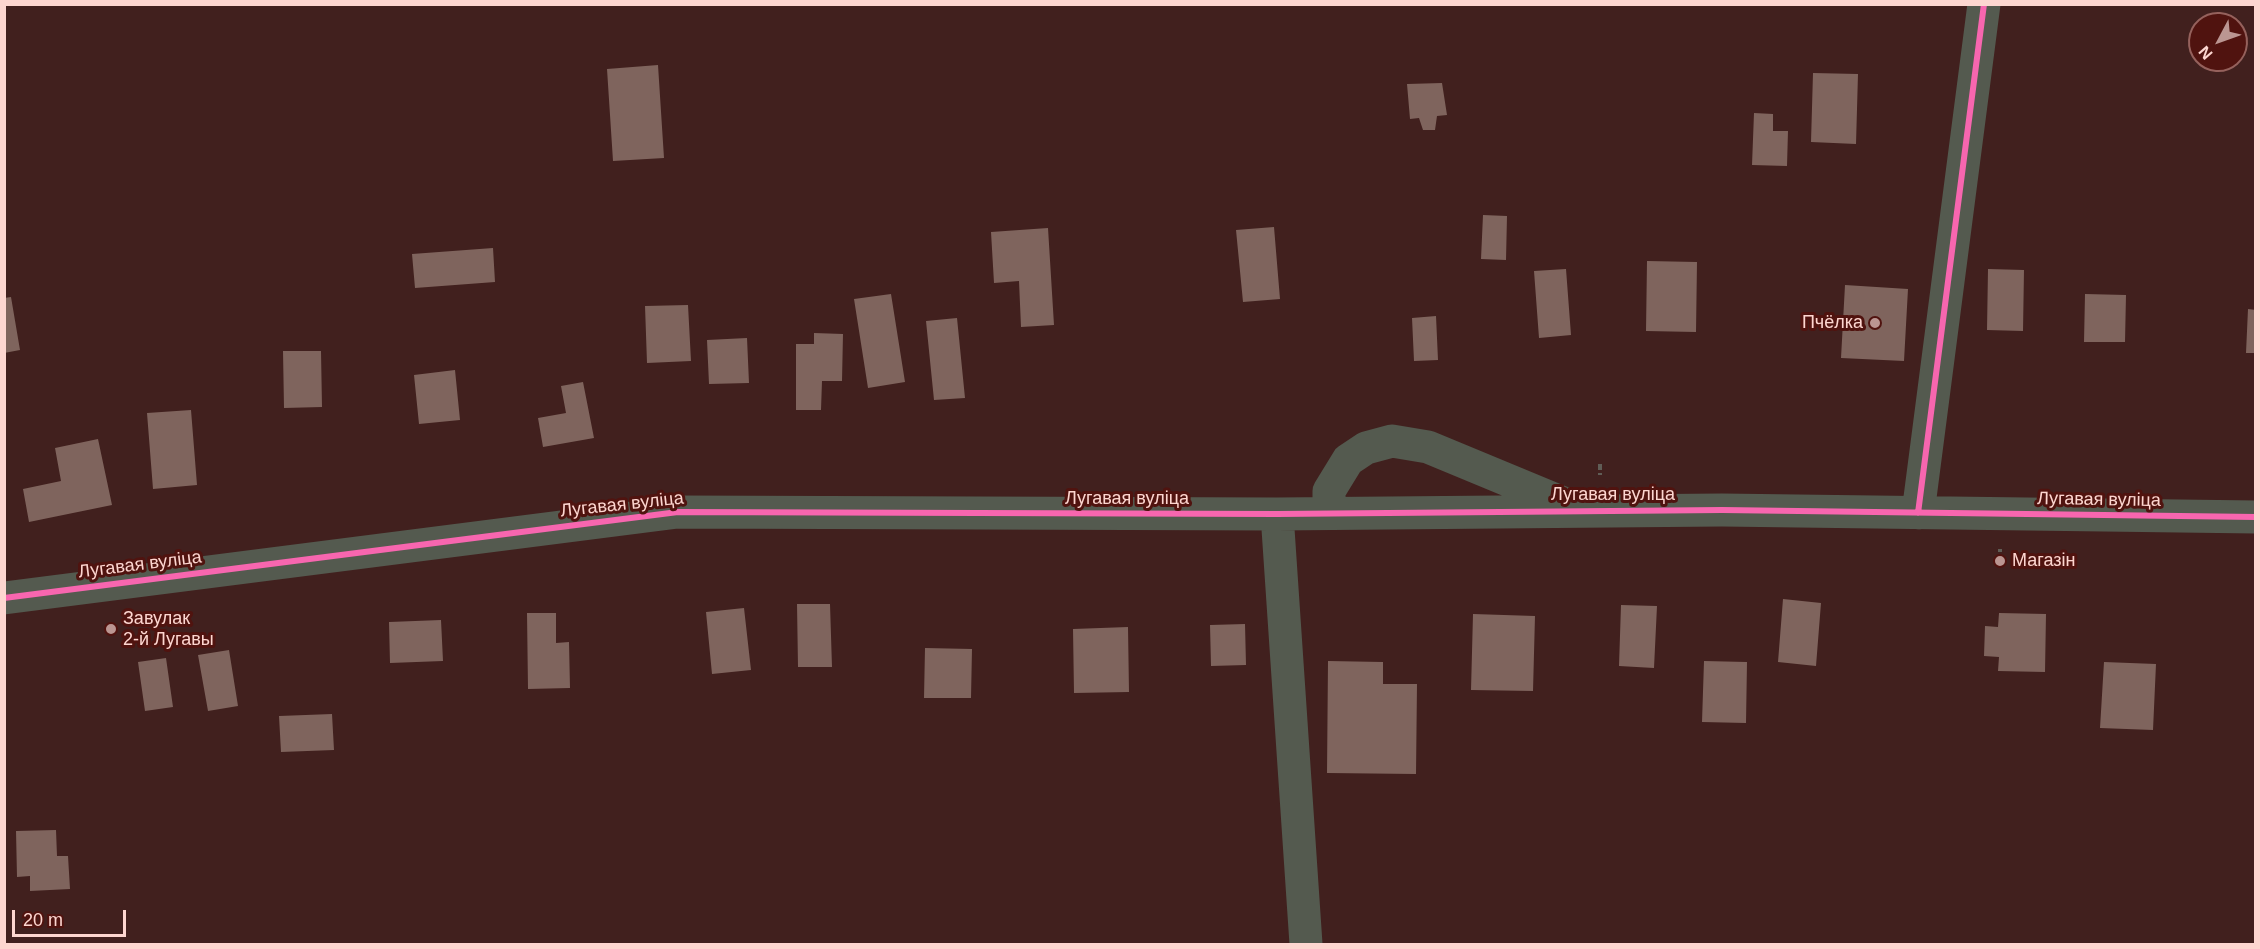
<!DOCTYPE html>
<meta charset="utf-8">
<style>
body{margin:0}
#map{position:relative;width:2260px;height:949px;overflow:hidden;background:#41201e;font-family:Arial,sans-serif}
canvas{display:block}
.frame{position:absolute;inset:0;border:6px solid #fdd6d0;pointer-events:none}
.north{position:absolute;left:2188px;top:12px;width:60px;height:60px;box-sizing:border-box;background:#50130f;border:2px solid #95615c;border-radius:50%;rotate:229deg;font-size:16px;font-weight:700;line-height:24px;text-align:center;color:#fdd6d0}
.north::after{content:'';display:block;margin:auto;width:21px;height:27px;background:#bb9692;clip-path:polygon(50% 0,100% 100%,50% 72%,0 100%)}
.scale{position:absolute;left:12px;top:910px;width:114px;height:27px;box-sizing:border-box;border:3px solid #fdd6d0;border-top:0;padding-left:8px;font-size:18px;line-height:21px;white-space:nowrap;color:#fdd6d0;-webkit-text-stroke:4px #50130f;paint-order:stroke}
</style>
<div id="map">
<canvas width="2260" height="949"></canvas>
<div class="frame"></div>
<div class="north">N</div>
<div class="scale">20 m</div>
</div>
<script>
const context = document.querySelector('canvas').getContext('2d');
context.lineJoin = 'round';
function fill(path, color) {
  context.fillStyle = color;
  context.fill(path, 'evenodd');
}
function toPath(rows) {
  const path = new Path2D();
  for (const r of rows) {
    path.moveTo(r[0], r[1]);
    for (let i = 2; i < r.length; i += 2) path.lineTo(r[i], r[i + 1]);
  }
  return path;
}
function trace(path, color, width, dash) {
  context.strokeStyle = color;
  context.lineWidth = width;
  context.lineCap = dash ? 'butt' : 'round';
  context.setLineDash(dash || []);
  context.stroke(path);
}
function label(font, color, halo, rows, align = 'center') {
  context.font = font + ' Arial,sans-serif';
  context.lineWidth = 6;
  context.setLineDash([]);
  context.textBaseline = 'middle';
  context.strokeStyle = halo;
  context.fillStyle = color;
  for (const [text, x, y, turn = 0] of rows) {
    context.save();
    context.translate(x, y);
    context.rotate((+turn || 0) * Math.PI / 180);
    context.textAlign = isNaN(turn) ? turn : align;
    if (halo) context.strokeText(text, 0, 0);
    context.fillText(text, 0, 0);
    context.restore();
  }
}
const building = toPath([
 [658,65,664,158,613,161,607,69],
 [1813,73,1858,74,1856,144,1811,142],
 [1442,83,1447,115,1437,116,1435,130,1423,130,1419,118,1410,119,1407,84],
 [1754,113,1773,114,1773,131,1788,131,1787,166,1752,165],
 [1483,215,1507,216,1506,260,1481,259],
 [1274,227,1280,299,1243,302,1236,230],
 [1048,228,1054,325,1021,327,1019,281,994,283,991,232],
 [493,248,495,282,415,288,412,254],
 [1647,261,1697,262,1696,332,1646,331],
 [1566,269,1571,335,1539,338,1534,271],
 [1988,269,2024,270,2023,331,1987,330],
 [1845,285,1908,289,1904,361,1841,358],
 [891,294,905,382,868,388,854,299],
 [2085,294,2126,295,2125,342,2084,342],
 [11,297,20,350,4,353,4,298],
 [688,305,691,361,647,363,645,306],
 [2248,309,2256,310,2256,353,2246,353],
 [1436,316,1438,360,1414,361,1412,318],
 [957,318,965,398,934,400,926,321],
 [814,333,843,334,842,381,822,381,821,410,796,410,796,344,814,344],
 [747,338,749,383,709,384,707,340],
 [283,351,321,351,322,407,284,408],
 [455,370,460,420,419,424,414,375],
 [583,382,594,438,543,447,538,418,566,413,561,386],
 [191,410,197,485,153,489,147,413],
 [98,439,112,505,29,522,23,489,61,481,55,448],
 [1783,599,1821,603,1816,666,1778,662],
 [797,604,830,604,832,667,798,667],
 [1621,605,1657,606,1654,668,1619,666],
 [744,608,751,670,712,674,706,612],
 [527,613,556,613,556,643,569,642,570,688,528,689],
 [1999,613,2046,614,2045,672,1998,671,1999,657,1984,656,1985,626,1998,627],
 [1473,614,1535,616,1533,691,1471,690],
 [441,620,443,661,390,663,389,622],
 [1245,624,1246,665,1211,666,1210,625],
 [1128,627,1129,692,1074,693,1073,629],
 [925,648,972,649,971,698,924,698],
 [229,650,238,706,208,711,198,655],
 [166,658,173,707,145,711,138,662],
 [1328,661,1383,662,1383,684,1417,684,1416,774,1327,773],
 [1704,661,1747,662,1746,723,1702,722],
 [2104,662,2156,664,2153,730,2100,728],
 [332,714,334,750,281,752,279,716],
 [56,830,57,856,68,856,70,889,30,891,30,876,17,877,16,831]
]);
const path = toPath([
 [1600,464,1600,475],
 [2000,561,2000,549]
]);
const minor = toPath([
 [1329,513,1329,491,1348,460,1366,448,1392,441,1428,447,1568,505],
 [1918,513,1984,4],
 [1277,514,1306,944],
 [4,598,678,512,1277,514,1722,510,2256,517]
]);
const cycleway = toPath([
 [1918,513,1984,4],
 [4,598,678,512,1277,514,1722,510,2256,517]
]);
const markers = [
 [1875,323,6,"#bb9692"],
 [2000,561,6,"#bb9692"],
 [111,629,6,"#bb9692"]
];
const poiNames = [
 ["Пчёлка",1863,323,"right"],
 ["Магазін",2012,561],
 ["Завулак",123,619],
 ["2-й Лугавы",123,640]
];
const streetNames = [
 ["Лугавая вуліца",1613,495],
 ["Лугавая вуліца",1127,499],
 ["Лугавая вуліца",2099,500,1],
 ["Лугавая вуліца",622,505,-6],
 ["Лугавая вуліца",140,565,-7]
];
fill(building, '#7f645d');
trace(path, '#605d56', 4, [6, 3]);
trace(minor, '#545a4f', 33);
trace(cycleway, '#f766af', 6);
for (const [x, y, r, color] of markers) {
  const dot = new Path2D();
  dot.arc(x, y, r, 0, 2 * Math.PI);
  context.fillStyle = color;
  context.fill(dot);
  trace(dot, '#50130f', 2);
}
label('18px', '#fdd6d0', '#50130f', poiNames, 'left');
label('18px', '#fdd6d0', '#50130f', streetNames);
</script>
